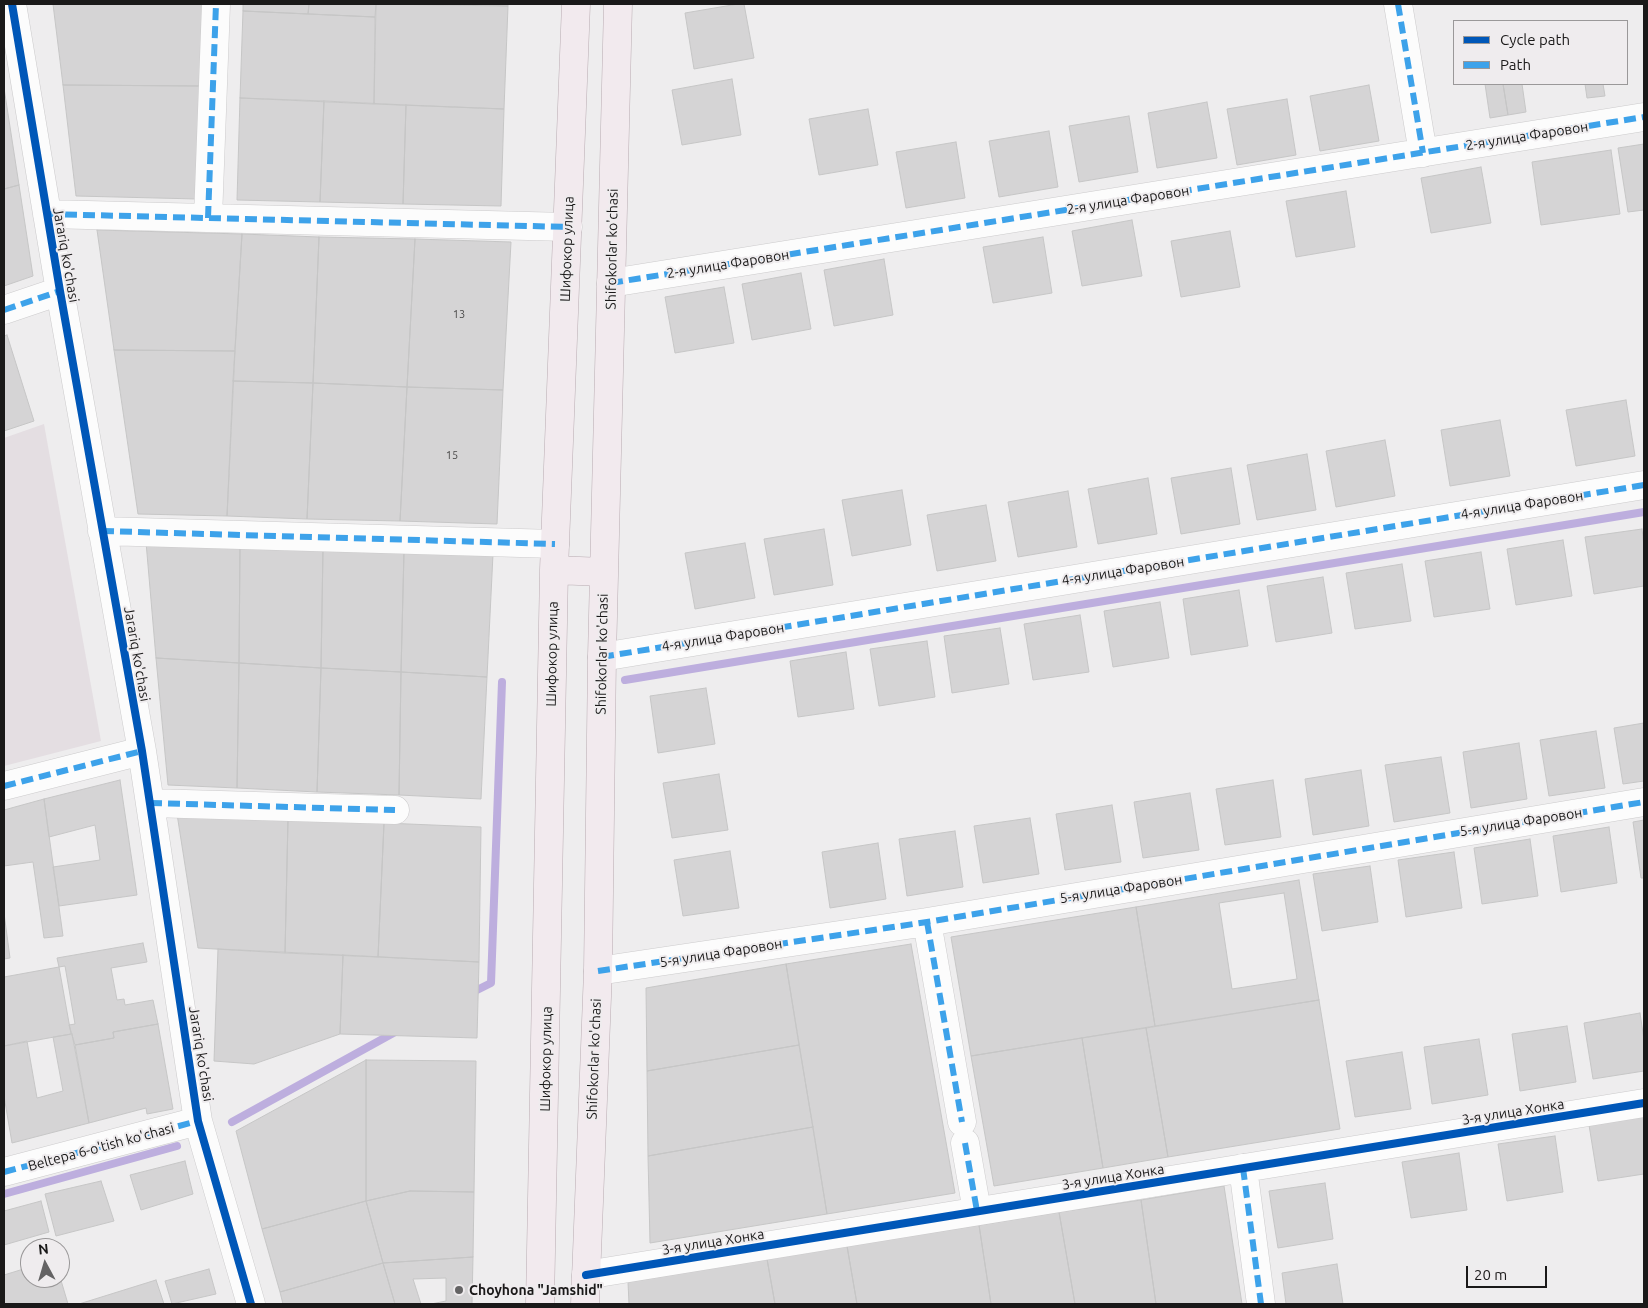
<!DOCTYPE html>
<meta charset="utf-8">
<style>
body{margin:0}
#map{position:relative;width:1648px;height:1308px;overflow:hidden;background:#eeedee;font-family:Ubuntu,sans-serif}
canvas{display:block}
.frame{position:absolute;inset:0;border:5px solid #1a1919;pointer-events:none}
.legend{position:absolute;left:1453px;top:20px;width:175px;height:65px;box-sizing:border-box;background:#efecee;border:1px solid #9a9899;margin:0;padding:6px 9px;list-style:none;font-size:15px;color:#1a1919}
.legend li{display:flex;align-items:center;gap:10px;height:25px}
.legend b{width:25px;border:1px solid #9a9899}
.north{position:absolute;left:20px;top:1238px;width:50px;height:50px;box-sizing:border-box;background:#efecee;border:1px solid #9a9899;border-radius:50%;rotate:354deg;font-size:14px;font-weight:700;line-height:20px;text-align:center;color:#1a1919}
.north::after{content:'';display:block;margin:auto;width:18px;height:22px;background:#646364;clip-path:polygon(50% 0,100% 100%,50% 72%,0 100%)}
.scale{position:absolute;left:1466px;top:1266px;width:81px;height:22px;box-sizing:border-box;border:2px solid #1a1919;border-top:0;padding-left:6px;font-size:15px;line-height:18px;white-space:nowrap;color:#1a1919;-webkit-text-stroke:4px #efecee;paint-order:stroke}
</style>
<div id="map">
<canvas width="1648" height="1308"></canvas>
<div class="frame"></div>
<ul class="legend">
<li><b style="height:6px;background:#0057b8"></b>Cycle path</li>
<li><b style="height:6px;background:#3da2ea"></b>Path</li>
</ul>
<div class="north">N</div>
<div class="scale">20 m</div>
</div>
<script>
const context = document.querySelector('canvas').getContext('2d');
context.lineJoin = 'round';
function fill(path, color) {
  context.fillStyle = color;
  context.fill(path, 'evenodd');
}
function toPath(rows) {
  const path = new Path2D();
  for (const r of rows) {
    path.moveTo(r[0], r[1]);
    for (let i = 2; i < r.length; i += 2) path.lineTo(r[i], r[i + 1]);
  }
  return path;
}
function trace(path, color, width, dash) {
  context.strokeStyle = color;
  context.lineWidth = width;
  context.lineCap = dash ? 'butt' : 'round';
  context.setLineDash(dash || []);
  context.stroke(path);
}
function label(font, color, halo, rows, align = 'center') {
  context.font = font + ' Ubuntu,sans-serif';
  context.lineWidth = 4;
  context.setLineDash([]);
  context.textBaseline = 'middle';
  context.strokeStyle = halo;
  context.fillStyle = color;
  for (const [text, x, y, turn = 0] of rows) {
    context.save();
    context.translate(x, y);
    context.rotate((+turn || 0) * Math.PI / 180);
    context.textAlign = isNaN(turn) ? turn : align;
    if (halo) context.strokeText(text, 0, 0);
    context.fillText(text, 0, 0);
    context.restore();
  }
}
const built = toPath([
 [44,424,101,741,4,766,4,438]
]);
const stream = toPath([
 [625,680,1644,512],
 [469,994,491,983,502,682],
 [232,1122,397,1031],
 [4,1194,177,1146]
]);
const building = toPath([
 [53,4,203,4,200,86,63,85,53,4],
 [243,4,309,4,308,14,243,11,243,4],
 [309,4,376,4,375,17,308,14,309,4],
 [376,4,508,6,504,109,374,104,376,4],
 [462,4,508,4,508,6,462,4],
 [738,4,744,4,754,58,694,69,685,13,738,4],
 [243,11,375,17,374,104,240,98,243,11],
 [732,79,741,135,682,145,672,90,732,79],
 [1485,84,1503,84,1508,115,1490,118,1485,84],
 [1503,84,1522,84,1526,112,1508,115,1503,84],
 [1585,84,1603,84,1605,96,1587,98,1585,84],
 [63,85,200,86,197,199,76,196,63,85],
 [1369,85,1379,141,1320,151,1310,96,1369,85],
 [4,88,19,185,4,189,4,88],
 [240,98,324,101,320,202,237,200,240,98],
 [1287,99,1296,155,1237,165,1227,109,1287,99],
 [324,101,406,105,403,204,320,202,324,101],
 [1207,102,1217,158,1157,168,1148,113,1207,102],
 [406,105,504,109,501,206,403,204,406,105],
 [868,109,878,165,819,175,809,119,868,109],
 [1129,116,1138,172,1079,182,1069,126,1129,116],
 [1049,131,1058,187,999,197,989,141,1049,131],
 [956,142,965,198,906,208,896,152,956,142],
 [1644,144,1644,210,1628,212,1618,148,1644,144],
 [1611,150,1620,214,1541,225,1532,162,1611,150],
 [1481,167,1491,223,1431,233,1421,178,1481,167],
 [19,185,33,276,4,286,4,189,19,185],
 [1346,191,1355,247,1296,257,1286,201,1346,191],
 [1132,220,1142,276,1082,286,1072,231,1132,220],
 [97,230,242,234,235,351,114,350,97,230],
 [1230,231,1240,287,1181,297,1171,241,1230,231],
 [242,234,319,237,313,383,233,381,242,234],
 [319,237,415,239,407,387,313,383,319,237],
 [1043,237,1052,293,993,303,983,247,1043,237],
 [415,239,511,242,503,390,407,387,415,239],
 [884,259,893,315,834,326,824,270,884,259],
 [801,273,811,329,752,340,742,284,801,273],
 [724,287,734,343,675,353,665,297,724,287],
 [7,335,34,421,4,431,4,336,7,335],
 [114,350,235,351,227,516,138,514,114,350],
 [233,381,313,383,307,519,227,516,233,381],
 [313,383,407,387,400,521,307,519,313,383],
 [407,387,503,390,497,524,400,521,407,387],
 [1626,400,1635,456,1576,466,1566,410,1626,400],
 [1500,420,1510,476,1450,486,1441,430,1500,420],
 [1385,440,1395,496,1336,507,1326,451,1385,440],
 [1307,454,1316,510,1257,520,1247,465,1307,454],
 [1231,468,1240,524,1181,534,1171,478,1231,468],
 [1148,478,1157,534,1098,544,1088,489,1148,478],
 [902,490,911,545,852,556,842,500,902,490],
 [1068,491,1077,547,1018,557,1008,502,1068,491],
 [986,505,996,561,937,571,927,515,986,505],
 [824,529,833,585,774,595,764,539,824,529],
 [1642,529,1644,546,1644,586,1594,594,1585,537,1642,529],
 [1563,540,1572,596,1516,605,1507,549,1563,540],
 [146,542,240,545,239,663,156,658,146,542],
 [745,543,755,598,695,609,685,553,745,543],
 [240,545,323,548,321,668,239,663,240,545],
 [323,548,404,551,401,672,321,668,323,548],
 [404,551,493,554,487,677,401,672,404,551],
 [1481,552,1490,609,1434,617,1425,561,1481,552],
 [1402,564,1411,621,1355,629,1346,573,1402,564],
 [1323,577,1332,633,1276,642,1267,586,1323,577],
 [1239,590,1248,646,1191,655,1183,599,1239,590],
 [1160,602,1169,658,1113,667,1104,611,1160,602],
 [1080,615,1089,672,1033,680,1024,624,1080,615],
 [1000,628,1009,684,952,693,944,636,1000,628],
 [927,641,935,697,879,706,870,649,927,641],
 [846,652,854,709,798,717,790,661,846,652],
 [156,658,239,663,237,788,168,785,156,658],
 [239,663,321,668,317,792,237,788,239,663],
 [321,668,401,672,399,795,317,792,321,668],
 [401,672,487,677,481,799,399,795,401,672],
 [706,688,715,744,658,753,650,696,706,688],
 [1644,723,1644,781,1623,784,1614,728,1644,723],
 [1596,731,1605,788,1549,796,1540,740,1596,731],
 [1519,743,1527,799,1471,808,1463,752,1519,743],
 [1441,757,1450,813,1394,822,1385,765,1441,757],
 [1361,770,1369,826,1313,835,1305,779,1361,770],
 [719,774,728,830,672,838,663,783,719,774],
 [120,780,137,895,59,906,53,867,100,860,95,825,49,837,44,799,120,780],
 [1273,780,1281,837,1225,845,1216,789,1273,780],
 [1190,793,1199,850,1143,858,1134,802,1190,793],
 [44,799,63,936,44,938,33,862,4,866,4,810,44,799],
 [1112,805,1121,862,1065,870,1056,814,1112,805],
 [177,814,288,819,285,953,198,948,177,814],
 [1030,818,1039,874,983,883,974,826,1030,818],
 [288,819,384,823,378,957,285,953,288,819],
 [1644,820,1644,878,1641,878,1633,822,1644,820],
 [384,823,481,827,479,962,378,957,384,823],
 [1609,827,1617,883,1561,892,1553,836,1609,827],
 [955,831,963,887,907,896,899,839,955,831],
 [1530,839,1538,896,1482,904,1474,848,1530,839],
 [878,843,886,899,830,908,822,852,878,843],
 [730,851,739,908,683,916,674,860,730,851],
 [1454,852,1462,908,1406,917,1398,860,1454,852],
 [1370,866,1378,922,1322,931,1313,874,1370,866],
 [1299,880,1319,1000,1155,1026,1136,907,1299,880],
 [1284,893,1297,979,1232,989,1219,903,1284,893],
 [1136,907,1155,1026,971,1056,951,937,1136,907],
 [4,913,10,958,4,959,4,913],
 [143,943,147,962,111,968,117,1000,124,999,125,1005,153,1000,158,1024,113,1032,114,1038,75,1045,69,1025,75,1024,65,966,59,967,57,958,143,943],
 [911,944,955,1193,827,1214,786,964,911,944],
 [218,949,343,955,340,1034,254,1064,214,1061,218,949],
 [343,955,479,962,477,1038,340,1034,343,955],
 [786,964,799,1045,647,1071,646,988,786,964],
 [59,967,71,1034,4,1046,4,977,59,967],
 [1319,1000,1340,1129,1168,1157,1146,1028,1319,1000],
 [1640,1013,1644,1040,1644,1071,1593,1079,1584,1023,1640,1013],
 [158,1024,173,1109,147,1114,146,1108,89,1123,75,1045,114,1038,113,1032,158,1024],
 [1567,1026,1576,1082,1520,1091,1512,1034,1567,1026],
 [1146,1028,1168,1157,1103,1168,1082,1038,1146,1028],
 [72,1034,89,1123,12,1143,4,1096,4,1046,27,1041,37,1098,63,1091,53,1037,72,1034],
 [1082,1038,1103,1168,994,1186,971,1056,1082,1038],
 [1479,1039,1488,1095,1432,1104,1424,1047,1479,1039],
 [799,1045,813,1127,648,1156,647,1071,799,1045],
 [1402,1052,1411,1109,1355,1117,1346,1061,1402,1052],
 [366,1060,476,1061,474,1192,410,1191,366,1201,366,1060],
 [366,1060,366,1201,262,1229,236,1131,366,1060],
 [1644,1116,1644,1174,1598,1181,1589,1125,1644,1116],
 [813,1127,827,1214,650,1243,648,1156,813,1127],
 [1555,1136,1563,1192,1507,1201,1498,1144,1555,1136],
 [1459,1153,1467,1210,1411,1218,1402,1162,1459,1153],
 [185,1161,193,1194,141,1210,130,1175,185,1161],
 [101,1181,114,1221,56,1236,45,1194,101,1181],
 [1325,1183,1333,1239,1278,1248,1269,1191,1325,1183],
 [1224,1186,1242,1304,1156,1304,1141,1200,1224,1186],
 [410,1191,474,1192,473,1257,383,1263,366,1201,410,1191],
 [1141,1200,1156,1304,1075,1304,1059,1212,1141,1200],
 [41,1201,49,1232,4,1245,4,1211,41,1201],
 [366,1201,383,1263,280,1292,262,1229,366,1201],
 [1059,1212,1075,1304,991,1304,979,1225,1059,1212],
 [979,1225,991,1304,857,1304,847,1246,979,1225],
 [847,1246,857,1304,775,1304,767,1259,847,1246],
 [473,1257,472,1304,431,1304,446,1301,446,1278,413,1279,421,1304,395,1304,383,1263,473,1257],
 [767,1259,775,1304,629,1304,628,1282,767,1259],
 [383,1263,395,1304,283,1304,280,1292,383,1263],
 [1337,1264,1343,1304,1286,1304,1282,1273,1337,1264],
 [30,1267,30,1278,60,1277,68,1304,4,1304,4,1275,30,1267],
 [209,1269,216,1294,172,1304,165,1281,209,1269],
 [156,1280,164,1304,79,1304,156,1280]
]);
const minor = toPath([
 [12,4,60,291,142,751,198,1121,251,1304],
 [1398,4,1423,153],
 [47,214,568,227],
 [208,218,216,4],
 [611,283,1644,117],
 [4,310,60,291],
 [102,531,555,544],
 [602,657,1644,485],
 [4,786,142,751],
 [150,803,395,810],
 [927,922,962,1122],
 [598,971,927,922,1644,802],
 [965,1143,977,1211],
 [1243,1168,1261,1304],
 [4,1172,198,1121],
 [586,1275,1644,1103]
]);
const major = toPath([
 [554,570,604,572],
 [540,1304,554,570,576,4],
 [585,1304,598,971,602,657,618,4]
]);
const quiet = toPath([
 [1398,4,1423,153],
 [47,214,568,227],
 [208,218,216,4],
 [611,283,1644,117],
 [4,310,60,291],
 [102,531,555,544],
 [602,657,1644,485],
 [4,786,142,751],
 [150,803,395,810],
 [927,922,962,1122],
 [598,971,927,922,1644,802],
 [965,1143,977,1211],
 [1243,1168,1261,1304],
 [4,1172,198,1121]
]);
const cycleway = toPath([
 [12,4,60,291,142,751,198,1121,251,1304],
 [586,1275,1644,1103]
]);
const markers = [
 [459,1290,5,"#646364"]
];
const numberNames = [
 ["13",459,314],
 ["15",452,455]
];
const streetNames = [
 ["2-я улица Фаровон",1527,136,-9],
 ["2-я улица Фаровон",1128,200,-9],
 ["Шифокор улица",567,249,-88],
 ["Shifokorlar ko'chasi",612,249,-89],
 ["Jarariq ko'chasi",66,255,80],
 ["2-я улица Фаровон",728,264,-9],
 ["4-я улица Фаровон",1522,505,-9],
 ["4-я улица Фаровон",1123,571,-9],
 ["4-я улица Фаровон",723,637,-9],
 ["Jarariq ko'chasi",137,654,80],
 ["Шифокор улица",552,654,-89],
 ["Shifokorlar ko'chasi",602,654,-89],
 ["5-я улица Фаровон",1521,822,-9],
 ["5-я улица Фаровон",1121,889,-9],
 ["5-я улица Фаровон",721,953,-9],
 ["Jarariq ko'chasi",201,1054,81],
 ["Шифокор улица",546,1059,-89],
 ["Shifokorlar ko'chasi",594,1059,-88],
 ["3-я улица Хонка",1513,1112,-9],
 ["Beltepa 6-o'tish ko'chasi",101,1147,-15],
 ["3-я улица Хонка",1113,1177,-9],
 ["3-я улица Хонка",713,1242,-9]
];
const poiNames = [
 ["Choyhona \"Jamshid\"",469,1290]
];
fill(built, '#e4dee2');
trace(stream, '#bdaede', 8);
fill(building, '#d5d4d5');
trace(building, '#c6c6c6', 1);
trace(minor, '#cccbcc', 29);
trace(major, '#b9acb2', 29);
trace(minor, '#fcfcfc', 28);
trace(major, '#f2eaee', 28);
trace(quiet, '#3da2ea', 6, [12, 6]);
trace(cycleway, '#0057b8', 8);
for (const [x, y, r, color] of markers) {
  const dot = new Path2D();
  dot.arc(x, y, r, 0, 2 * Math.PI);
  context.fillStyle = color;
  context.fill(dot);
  trace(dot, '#efecee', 2);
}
label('11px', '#494848', null, numberNames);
label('14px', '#1a1919', '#efecee', streetNames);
label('bold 14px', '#1a1919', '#efecee', poiNames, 'left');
</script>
